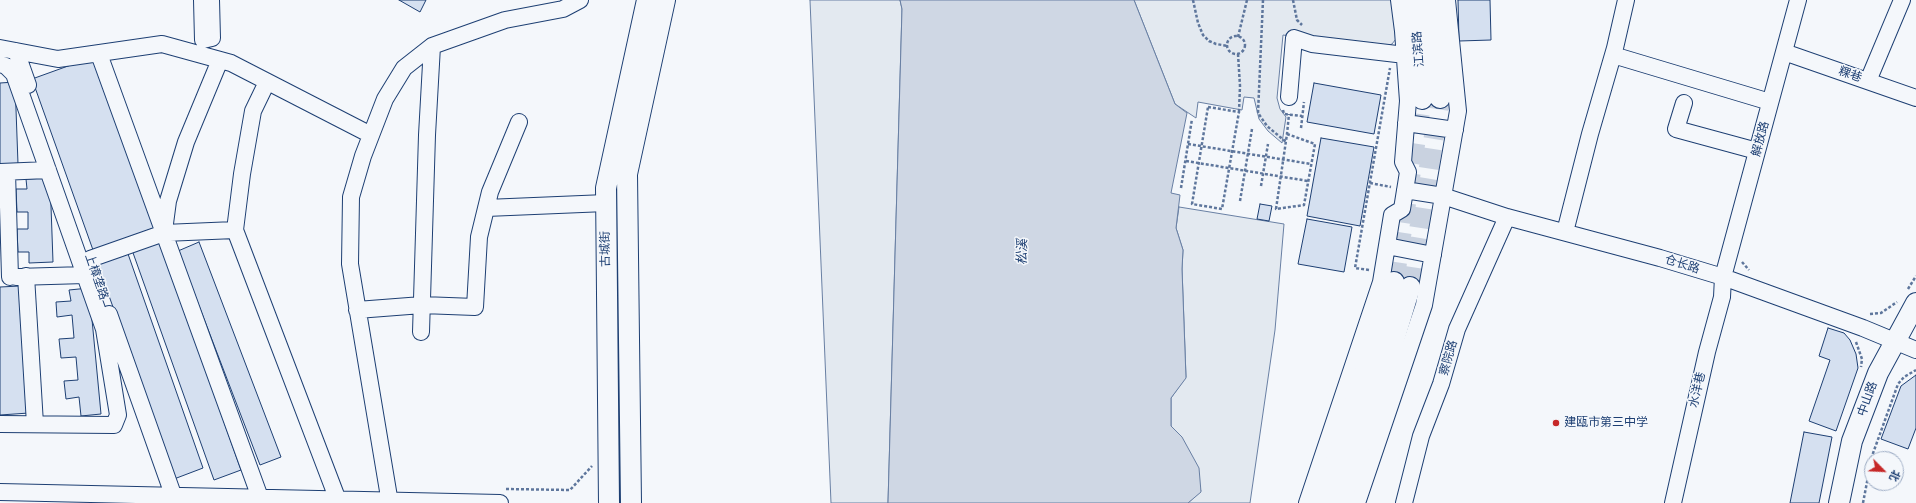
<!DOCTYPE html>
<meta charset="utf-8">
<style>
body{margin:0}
#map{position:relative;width:1916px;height:503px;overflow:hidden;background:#f4f7fb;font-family:"Sofia Sans Condensed","Noto Sans SC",sans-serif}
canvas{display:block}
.north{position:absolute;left:1864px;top:451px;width:40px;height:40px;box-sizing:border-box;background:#f4f7fb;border:1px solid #9eadc5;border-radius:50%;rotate:114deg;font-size:11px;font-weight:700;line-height:16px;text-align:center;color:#1d3f73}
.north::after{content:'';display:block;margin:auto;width:14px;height:18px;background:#c62828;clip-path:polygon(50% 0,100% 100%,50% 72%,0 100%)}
</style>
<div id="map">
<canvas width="1916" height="503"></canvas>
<div class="north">北</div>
</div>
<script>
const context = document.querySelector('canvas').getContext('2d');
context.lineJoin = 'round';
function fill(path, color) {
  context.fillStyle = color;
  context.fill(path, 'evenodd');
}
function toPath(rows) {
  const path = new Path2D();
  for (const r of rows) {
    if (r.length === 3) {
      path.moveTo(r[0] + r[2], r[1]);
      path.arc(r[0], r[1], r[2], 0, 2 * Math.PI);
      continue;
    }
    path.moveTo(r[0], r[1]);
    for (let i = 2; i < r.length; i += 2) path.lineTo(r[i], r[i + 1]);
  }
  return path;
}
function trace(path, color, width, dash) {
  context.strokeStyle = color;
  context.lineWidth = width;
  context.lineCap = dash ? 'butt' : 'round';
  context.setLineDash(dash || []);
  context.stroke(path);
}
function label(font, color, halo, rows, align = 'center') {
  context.font = font + ' "Sofia Sans Condensed","Noto Sans SC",sans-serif';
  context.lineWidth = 3;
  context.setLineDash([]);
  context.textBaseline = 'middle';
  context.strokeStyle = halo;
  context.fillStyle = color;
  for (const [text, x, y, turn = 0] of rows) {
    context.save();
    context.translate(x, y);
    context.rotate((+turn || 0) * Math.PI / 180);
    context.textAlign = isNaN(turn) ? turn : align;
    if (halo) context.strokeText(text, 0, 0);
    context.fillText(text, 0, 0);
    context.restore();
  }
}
const green = toPath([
 [810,0,900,0,902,9,888,503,831,503,810,0],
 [1134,0,1396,0,1399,35,1392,44,1381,49,1283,35,1277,98,1280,109,1286,117,1282,143,1268,131,1259,119,1254,98,1244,97,1242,110,1198,102,1196,118,1175,104,1134,0],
 [1179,207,1284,224,1275,330,1250,503,1188,503,1201,491,1171,426,1171,398,1186,377,1182,269,1183,250,1176,228,1179,207]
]);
const water = toPath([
 [900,0,1134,0,1175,104,1187,113,1171,193,1180,195,1176,228,1183,250,1182,269,1186,378,1171,398,1171,426,1182,437,1199,468,1201,492,1188,503,888,503,902,9,900,0]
]);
const building = toPath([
 [399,0,426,0,420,12,399,0],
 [1458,0,1490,0,1491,40,1459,41,1458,0],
 [93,57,154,228,93,250,32,79,93,57],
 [15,82,18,164,0,165,0,83,15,82],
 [1314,83,1381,95,1374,134,1307,122,1314,83],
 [1321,138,1374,147,1360,226,1307,216,1321,138],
 [50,178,53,262,29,263,29,252,18,252,17,229,28,229,28,212,17,212,16,189,27,189,26,179,50,178],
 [1260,204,1272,206,1269,221,1257,219,1260,204],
 [1307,219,1352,227,1344,272,1298,264,1307,219],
 [160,241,241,470,214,480,132,250,160,241],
 [199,242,281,457,260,465,178,251,199,242],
 [127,251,203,468,174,479,97,262,127,251],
 [20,286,29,413,0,415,0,287,20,286],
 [89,288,101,414,81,416,79,397,66,399,64,381,78,380,76,357,61,358,59,339,74,338,72,315,57,317,56,302,71,301,69,290,89,288],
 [1828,328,1844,333,1850,340,1856,354,1858,368,1836,431,1809,421,1830,360,1819,356,1828,328],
 [1916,375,1916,428,1908,449,1881,439,1901,386,1916,375],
 [1804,432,1832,437,1819,503,1790,503,1804,432]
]);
const majorTunnel = toPath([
 [1394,282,1422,99],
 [1410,287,1440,98]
]);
const path = toPath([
 [1193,0,1198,23,1203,35,1209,41,1216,44,1228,46],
 [1263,0,1258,113,1267,126,1286,142],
 [1293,0,1297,20,1302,25],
 [1236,45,9],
 [1238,37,1247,0],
 [1238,54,1240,86,1239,112],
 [1208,107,1239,112,1222,209,1192,204,1208,107],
 [1283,110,1284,114,1302,116],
 [1301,128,1304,102],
 [1287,134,1315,144,1304,205,1276,209,1287,134,1289,114],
 [1188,144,1311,164],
 [1186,161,1308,181],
 [1370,183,1391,187],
 [1261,186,1268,144],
 [1181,188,1192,119],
 [1240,201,1252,129],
 [1742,262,1749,270],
 [1369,270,1355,268,1390,68],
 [1908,289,1916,276],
 [1870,314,1881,313,1897,302],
 [1856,342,1862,359,1861,367],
 [506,489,570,490,592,466],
 [1863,503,1872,456,1898,384,1904,377,1916,370]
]);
const minor = toPath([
 [202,0,203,40,212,38,211,0],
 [0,48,58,59,162,44,231,63,371,135],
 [16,51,28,85],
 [1784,52,1916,98],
 [99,54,262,503],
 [1613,55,1770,102],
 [0,64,6,66,14,74,104,329,118,415,114,425,0,424],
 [1868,81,1902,0],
 [267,82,253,111,242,174,235,230,339,503],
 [1289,97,1294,38,1312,44,1405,55],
 [1684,103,1676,129,1757,151],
 [1406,123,1455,130],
 [0,172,48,170],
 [7,172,10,277],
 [1405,190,1443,196,1507,217,1660,258,1723,277,1863,328,1916,350],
 [486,208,606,203],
 [164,231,168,201,186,142,220,60],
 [1565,232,1590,134,1615,48,1626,0],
 [1387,246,1433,255],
 [90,259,164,233,235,230],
 [26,276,35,424],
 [16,277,85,275],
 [357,310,422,305,475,307,479,237,490,192,519,122],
 [109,314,176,503],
 [421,332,427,135,432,46],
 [0,492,500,503],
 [390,503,350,264,351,197,363,156,385,99,404,68,432,46,505,20,563,9,580,0],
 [1307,503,1381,282,1392,215,1402,209,1408,172,1403,162,1408,101,1403,31,1399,0],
 [1357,503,1424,305,1458,111,1447,0],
 [1404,503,1421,436,1441,384,1457,329,1507,217],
 [1673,503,1707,352,1722,297,1723,277,1798,0]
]);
const major = toPath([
 [1414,0,1420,51,1422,99],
 [1432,0,1440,98],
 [609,503,606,188,647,0],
 [631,503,627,174,665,0],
 [1322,503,1394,282],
 [1340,503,1384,373,1410,287],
 [1839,503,1852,441,1878,373,1916,303]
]);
const markers = [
 [1556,423,4,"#c62828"]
];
const streetNames = [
 ["江滨路",1419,49,-95],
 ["粿巷",1850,75,19],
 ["解放路",1761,139,-75],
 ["古城街",606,249,-91],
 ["仓长路",1682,265,17],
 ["上樟垄路",96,277,71],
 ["察院路",1449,358,-74],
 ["水洋巷",1698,390,-77],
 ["中山路",1868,399,-70]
];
const poiNames = [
 ["建瓯市第三中学",1564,423]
];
const waterNames = [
 ["松溪",1023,252,-89]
];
fill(green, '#e3e9f0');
trace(green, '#687fa3', 1);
fill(water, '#cfd7e4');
trace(water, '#687fa3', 1);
fill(building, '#d5e0f0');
trace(building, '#1d3f73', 1);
trace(majorTunnel, '#c9d2e0', 20, [20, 10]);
trace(minor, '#1d3f73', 18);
trace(major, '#1d3f73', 22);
trace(path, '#5e769c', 2.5, [3, 2]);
trace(minor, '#f4f7fb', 16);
trace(major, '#f4f7fb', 20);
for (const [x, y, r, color] of markers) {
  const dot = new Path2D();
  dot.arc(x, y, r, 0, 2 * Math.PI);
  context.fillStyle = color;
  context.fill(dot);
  trace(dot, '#f4f7fb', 1.5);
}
label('12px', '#1d3f73', '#f4f7fb', streetNames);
label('12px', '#1d3f73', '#f4f7fb', poiNames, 'left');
label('italic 13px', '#1d3f73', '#f4f7fb', waterNames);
</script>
